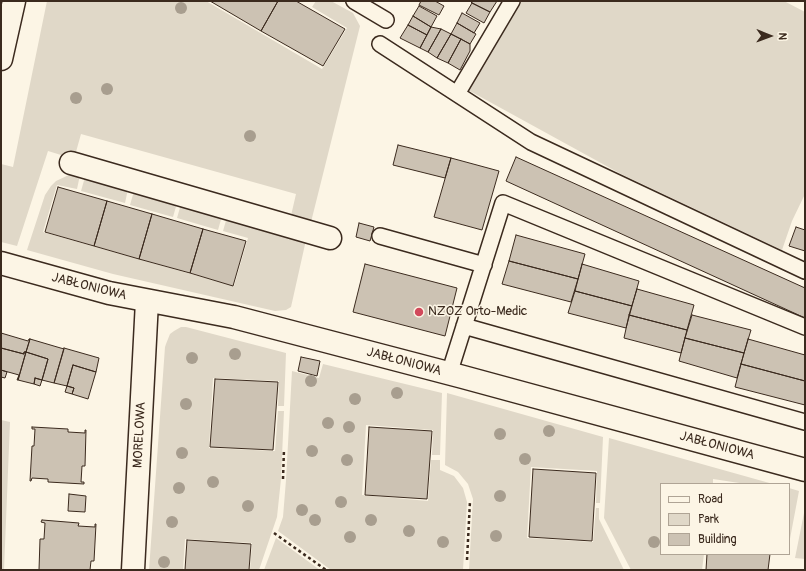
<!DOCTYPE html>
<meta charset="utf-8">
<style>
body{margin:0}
#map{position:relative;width:806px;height:571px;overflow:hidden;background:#fcf5e5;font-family:Pangolin,sans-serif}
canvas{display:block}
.frame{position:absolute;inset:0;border:2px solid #3b2a1e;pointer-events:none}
.legend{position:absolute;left:660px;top:483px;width:130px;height:72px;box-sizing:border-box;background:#fcf5e5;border:1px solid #afa495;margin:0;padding:5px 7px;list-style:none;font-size:12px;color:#3b2a1e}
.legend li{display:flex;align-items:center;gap:8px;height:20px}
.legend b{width:20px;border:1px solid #afa495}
.north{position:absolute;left:750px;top:16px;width:40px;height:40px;-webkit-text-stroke:3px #fcf5e5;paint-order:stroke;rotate:91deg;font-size:11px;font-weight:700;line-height:16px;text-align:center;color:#3b2a1e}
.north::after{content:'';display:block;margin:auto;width:14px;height:18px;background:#3b2a1e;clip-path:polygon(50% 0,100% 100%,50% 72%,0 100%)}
</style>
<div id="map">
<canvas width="806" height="571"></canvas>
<div class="frame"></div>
<ul class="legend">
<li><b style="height:5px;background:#fcf5e5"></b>Road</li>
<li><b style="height:11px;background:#e0d8c8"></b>Park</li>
<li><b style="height:11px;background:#ccc2b3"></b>Building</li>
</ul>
<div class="north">N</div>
</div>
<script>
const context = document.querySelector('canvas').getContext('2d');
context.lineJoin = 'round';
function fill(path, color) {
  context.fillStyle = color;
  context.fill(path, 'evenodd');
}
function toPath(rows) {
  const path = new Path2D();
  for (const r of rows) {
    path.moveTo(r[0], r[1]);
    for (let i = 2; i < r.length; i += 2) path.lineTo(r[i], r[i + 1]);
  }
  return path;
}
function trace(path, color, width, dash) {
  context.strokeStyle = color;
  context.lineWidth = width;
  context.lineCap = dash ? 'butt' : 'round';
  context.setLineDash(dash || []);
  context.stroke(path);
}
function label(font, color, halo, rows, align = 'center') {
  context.font = font + ' Pangolin,sans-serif';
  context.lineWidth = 3;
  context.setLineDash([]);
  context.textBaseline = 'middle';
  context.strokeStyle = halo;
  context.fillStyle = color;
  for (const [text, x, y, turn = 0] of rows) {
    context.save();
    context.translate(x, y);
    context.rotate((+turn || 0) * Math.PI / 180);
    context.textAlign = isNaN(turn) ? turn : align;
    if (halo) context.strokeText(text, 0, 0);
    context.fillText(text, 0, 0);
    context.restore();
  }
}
const green = toPath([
 [47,1,206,1,322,69,347,28,312,7,316,1,331,1,353,13,360,26,310,226,290,220,296,194,81,134,74,159,48,151,17,246,1,242,1,164,13,167],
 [520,1,784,1,805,12,805,194,792,221,782,250,621,174,468,90],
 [71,174,80,175,77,189,57,185,43,232,234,286,248,238,223,231,227,217,306,240,291,307,286,310,275,311,113,274,27,250,45,195,51,186,56,181],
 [85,177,128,189,125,203,81,191],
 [134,191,177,203,173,217,130,205],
 [181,204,222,216,218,230,177,218],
 [181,327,186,327,286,353,284,406,278,406,279,381,213,378,209,448,275,451,278,411,284,411,281,479,277,517,259,570,250,570,252,543,185,539,183,570,149,570,165,347,166,344,170,334,174,331],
 [323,364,442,393,440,455,432,455,433,430,366,425,362,495,428,501,431,460,440,460,440,470,454,476,463,488,467,502,463,570,331,570,278,531,283,517,286,480,292,371,319,378],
 [447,393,603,437,600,503,596,503,597,471,531,467,527,538,593,542,596,508,599,508,599,519,624,570,469,570,473,499,468,484,458,472,445,465],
 [1,420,10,422,4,570,1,570],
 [609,438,773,484,746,484,713,479,713,484,661,484,661,554,704,554,702,570,631,570,604,518],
 [789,488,799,491,789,544],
 [805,508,805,559,795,558],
 [276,538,320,570,264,570]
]);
const building = toPath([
 [210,1,278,1,261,31,210,1],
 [278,1,296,1,345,29,323,66,261,31,278,1],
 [421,1,435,1,444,6,439,15,419,5,421,1],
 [470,1,497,1,490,12,472,3,470,1],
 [472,3,490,12,484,23,466,13,472,3],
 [419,6,437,16,431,27,413,16,419,6],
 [462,13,480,23,474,33,457,23,462,13],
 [413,16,431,27,427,35,408,25,413,16],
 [457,23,476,34,470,44,451,34,457,23],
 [408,25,427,35,420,48,400,38,408,25],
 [431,27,441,29,428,52,420,48,431,27],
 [441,29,451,34,437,58,428,52,441,29],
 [451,34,461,39,448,63,437,58,451,34],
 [461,39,470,44,470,51,460,70,448,63,461,39],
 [398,145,451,158,445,178,393,165,398,145],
 [516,157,805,288,805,318,506,181,516,157],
 [451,158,499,171,482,230,434,217,451,158],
 [58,187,107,201,94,246,45,232,58,187],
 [107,201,152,214,139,259,94,246,107,201],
 [152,214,203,229,190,273,139,259,152,214],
 [359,223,374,227,370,241,356,237,359,223],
 [796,227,805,230,805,251,789,246,796,227],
 [203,229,246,241,233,286,190,273,203,229],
 [516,235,585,254,578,279,509,261,516,235],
 [509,261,578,279,571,302,502,284,509,261],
 [365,264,457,288,445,336,353,312,365,264],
 [582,264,639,281,632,306,575,291,582,264],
 [637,289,694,305,687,330,629,315,637,289],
 [575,291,632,306,626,328,568,313,575,291],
 [629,315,687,330,681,353,624,338,629,315],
 [692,315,751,330,744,353,685,338,692,315],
 [1,333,28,341,29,339,30,339,26,352,24,352,24,354,1,348,1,333],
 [685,338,744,353,737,378,679,361,685,338],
 [30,339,64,349,54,383,42,380,48,359,26,352,30,339],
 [748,339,805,355,805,381,741,364,748,339],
 [1,348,24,354,24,352,26,352,18,380,17,380,19,375,1,370,1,348],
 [64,348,99,358,96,372,73,365,67,386,54,383,64,348],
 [26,352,48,359,42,380,35,378,34,384,18,380,26,352],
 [301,357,320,361,317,376,298,371,301,357],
 [741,364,805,381,805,405,735,387,741,364],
 [73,365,96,372,88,399,72,394,74,388,67,386,73,365],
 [1,370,7,372,5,378,1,377,1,370],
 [35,378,42,380,40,386,34,384,35,378],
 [215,379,278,382,273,450,210,447,215,379],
 [67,386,74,388,72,394,65,392,67,386],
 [32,427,68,429,68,432,85,433,85,430,86,430,85,466,82,466,81,482,84,482,84,484,48,482,48,479,32,478,31,481,30,481,32,446,34,446,35,429,32,429,32,427],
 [369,427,432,431,427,499,365,495,369,427],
 [533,469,596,473,592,541,529,537,533,469],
 [69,494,86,496,85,512,68,511,69,494],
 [42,520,79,523,78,526,95,527,95,524,96,524,94,561,91,561,90,570,39,570,40,539,44,539,45,523,41,522,42,520],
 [187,540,251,544,249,570,185,570,187,540],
 [707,554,770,554,768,570,706,570,707,554]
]);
const path = toPath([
 [283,479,284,449],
 [274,533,326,570],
 [467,560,470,501]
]);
const lane = toPath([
 [354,1,386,20],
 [380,44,531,142,805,271],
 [457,94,512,1],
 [380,236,484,265],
 [464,326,805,422],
 [449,374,503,203,805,327]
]);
const street = toPath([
 [1,59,14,1],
 [71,163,330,238],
 [1,263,109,293,234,317,463,377,805,470],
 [133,570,147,301]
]);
const trees = [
 [181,8],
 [107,89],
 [76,98],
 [250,136],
 [235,354],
 [192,358],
 [311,381],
 [397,393],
 [355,399],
 [186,404],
 [328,423],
 [349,427],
 [549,431],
 [500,434],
 [312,451],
 [182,453],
 [525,459],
 [347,460],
 [213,482],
 [179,488],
 [500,496],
 [341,502],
 [248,506],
 [302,510],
 [315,520],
 [371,520],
 [172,522],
 [409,531],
 [496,536],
 [350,537],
 [443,542],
 [654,542],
 [164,562]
];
const markers = [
 [419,312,5,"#d1495b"]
];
const streetNames = [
 ["JABŁONIOWA",89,287,14],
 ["JABŁONIOWA",404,362,15],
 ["MORELOWA",140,435,-87],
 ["JABŁONIOWA",717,446,15]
];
const poiNames = [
 ["NZOZ Orto-Medic",428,312]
];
fill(green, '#e0d8c8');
fill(building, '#ccc2b3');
trace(building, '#3b2a1e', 1);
trace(lane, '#3b2a1e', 18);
trace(street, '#3b2a1e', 25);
trace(path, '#3b2a1e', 2.5, [3, 3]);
trace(lane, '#fcf5e5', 15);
trace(street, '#fcf5e5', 22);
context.fillStyle = '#a89e8f';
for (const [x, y] of trees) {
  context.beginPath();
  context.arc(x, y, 6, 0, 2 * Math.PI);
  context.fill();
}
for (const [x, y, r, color] of markers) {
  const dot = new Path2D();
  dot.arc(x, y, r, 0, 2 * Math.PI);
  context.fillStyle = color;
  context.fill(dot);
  trace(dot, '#fcf5e5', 1.5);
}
label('13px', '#3b2a1e', '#fcf5e5', streetNames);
label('13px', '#3b2a1e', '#fcf5e5', poiNames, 'left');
</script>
